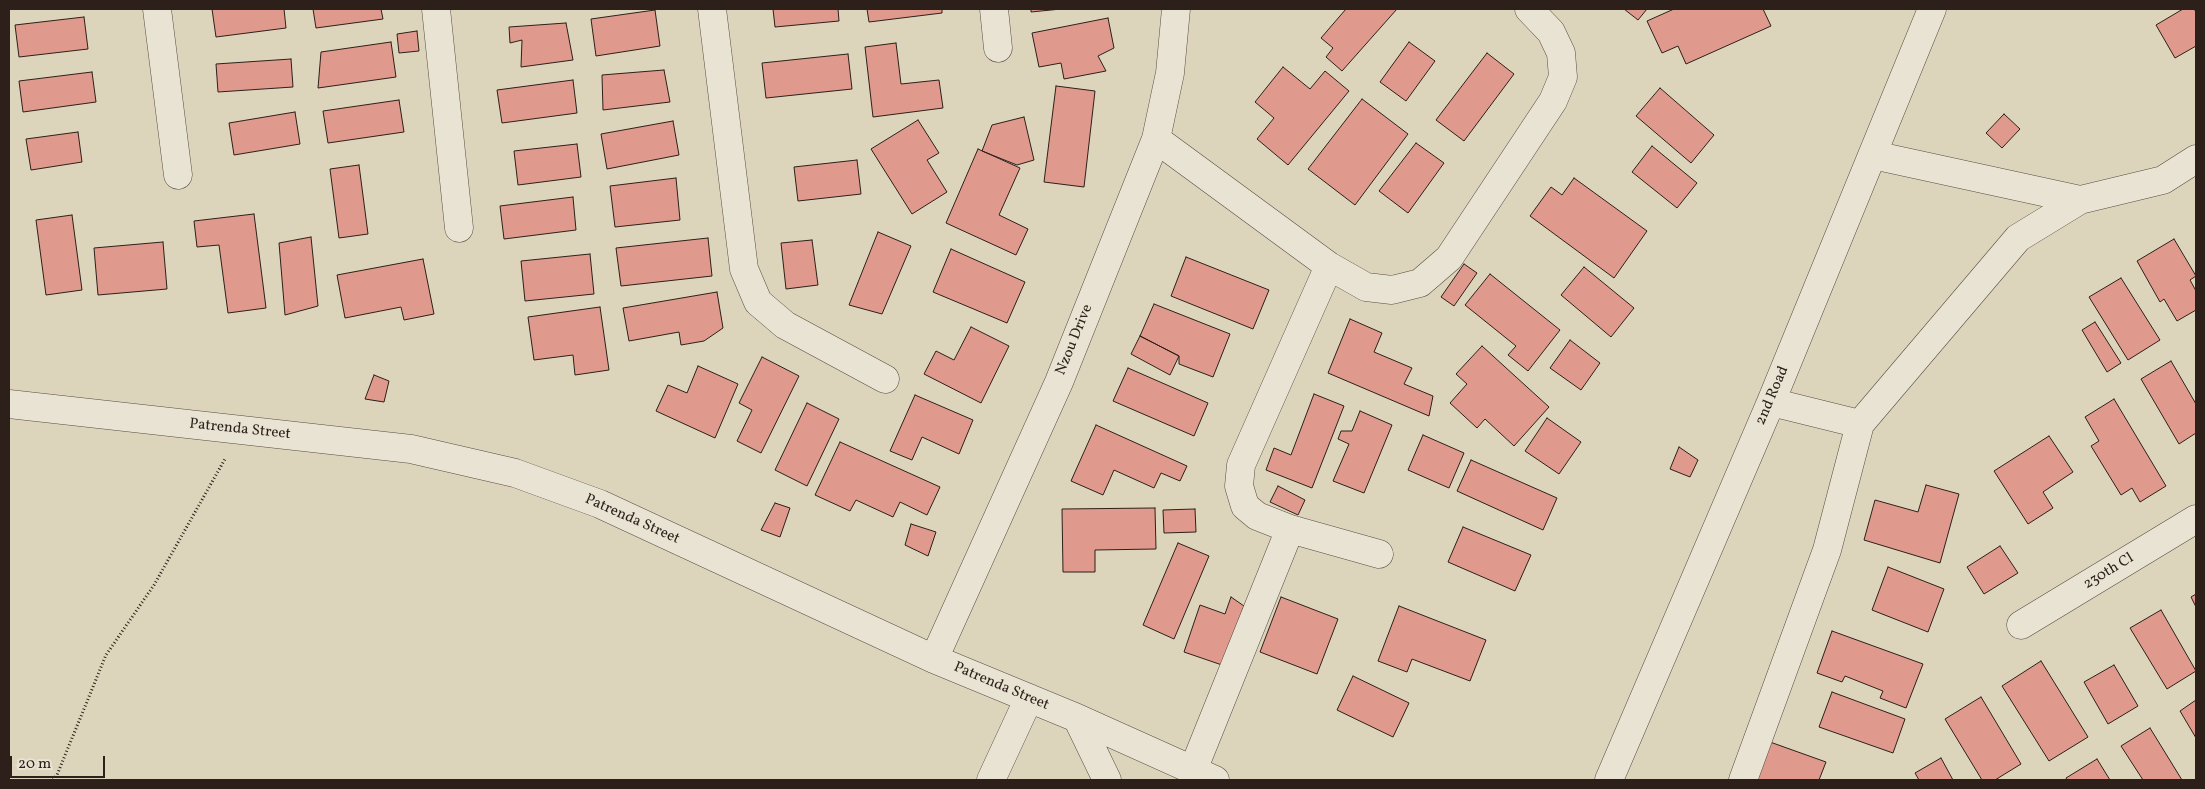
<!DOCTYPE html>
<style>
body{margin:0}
#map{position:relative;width:2205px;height:789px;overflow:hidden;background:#dcd4bb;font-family:Vollkorn,serif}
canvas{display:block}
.frame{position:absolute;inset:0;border:10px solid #2d1f19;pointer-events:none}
.scale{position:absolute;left:10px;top:756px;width:95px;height:22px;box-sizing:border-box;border:2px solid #2d1f19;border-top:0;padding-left:6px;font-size:15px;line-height:18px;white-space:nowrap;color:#2d1f19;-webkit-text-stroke:4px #e8e3d3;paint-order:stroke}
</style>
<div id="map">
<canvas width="2205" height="789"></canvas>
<div class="frame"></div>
<div class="scale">20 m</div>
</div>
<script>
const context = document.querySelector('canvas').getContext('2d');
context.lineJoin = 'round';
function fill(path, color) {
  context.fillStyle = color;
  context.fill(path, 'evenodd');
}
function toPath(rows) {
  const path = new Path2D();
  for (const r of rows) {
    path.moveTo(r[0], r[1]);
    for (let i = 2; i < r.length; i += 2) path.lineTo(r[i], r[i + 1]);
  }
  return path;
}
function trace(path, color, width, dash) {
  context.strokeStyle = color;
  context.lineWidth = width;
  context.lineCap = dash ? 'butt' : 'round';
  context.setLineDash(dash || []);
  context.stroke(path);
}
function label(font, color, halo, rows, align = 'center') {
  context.font = font + ' Vollkorn,serif';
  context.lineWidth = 4;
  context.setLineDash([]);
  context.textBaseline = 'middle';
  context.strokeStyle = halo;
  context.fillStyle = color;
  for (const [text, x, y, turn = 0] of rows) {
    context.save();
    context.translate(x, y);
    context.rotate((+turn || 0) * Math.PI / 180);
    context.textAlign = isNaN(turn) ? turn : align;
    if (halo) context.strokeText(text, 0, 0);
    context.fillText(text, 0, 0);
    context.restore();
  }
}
const building = toPath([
 [212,9,284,9,286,28,216,37,212,9],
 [313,9,381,9,383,19,316,28,313,9],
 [773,9,838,9,839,21,775,27,773,9],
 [867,9,942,9,942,13,869,22,867,9],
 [1031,9,1061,9,1031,12,1031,9],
 [1346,9,1397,9,1342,71,1326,57,1333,48,1321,38,1346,9],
 [1624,9,1647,9,1638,20,1624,9],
 [1674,9,1763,9,1771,26,1686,64,1678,46,1662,53,1647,21,1674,9],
 [2183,9,2194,9,2196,12,2196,46,2175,58,2156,25,2183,9],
 [655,10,660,46,596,56,591,19,655,10],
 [84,17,88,49,19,57,15,25,84,17],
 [1108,18,1114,48,1098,56,1106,71,1064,79,1061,63,1039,67,1032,33,1108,18],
 [566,23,573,60,521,67,522,40,510,43,509,27,566,23],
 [417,31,419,51,399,53,397,34,417,31],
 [391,42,396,77,318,88,321,52,391,42],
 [1409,42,1435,61,1406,101,1380,82,1409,42],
 [896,43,901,84,939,80,943,108,873,117,865,47,896,43],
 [1487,53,1514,74,1464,141,1436,120,1487,53],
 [848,54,852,89,766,98,762,63,848,54],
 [291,59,293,87,218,92,216,64,291,59],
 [1283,67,1310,89,1325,71,1349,91,1288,165,1257,139,1274,118,1255,102,1283,67],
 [664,70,670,102,603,110,602,75,664,70],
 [92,72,96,102,23,112,19,81,92,72],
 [573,80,577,113,502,123,497,90,573,80],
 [1056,86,1095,91,1084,187,1044,182,1056,86],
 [1660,88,1714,135,1691,163,1636,116,1660,88],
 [1362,99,1408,134,1355,205,1308,169,1362,99],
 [399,100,404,132,328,143,323,111,399,100],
 [295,112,300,144,234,155,229,123,295,112],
 [2004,114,2020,129,2002,148,1986,133,2004,114],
 [1024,117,1034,160,1017,165,982,151,992,125,1024,117],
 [918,120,939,153,927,160,947,192,912,214,871,149,918,120],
 [673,121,679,155,607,169,601,134,673,121],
 [78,132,82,162,31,170,26,139,78,132],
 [1416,143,1444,163,1408,213,1379,191,1416,143],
 [577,144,581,177,518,185,514,151,577,144],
 [1652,146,1697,183,1677,208,1632,172,1652,146],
 [978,149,1020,168,999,215,1028,229,1016,255,946,223,978,149],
 [857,160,861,194,798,201,794,167,857,160],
 [359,165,368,234,339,238,330,169,359,165],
 [676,178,680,220,615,227,610,186,676,178],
 [1574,178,1647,231,1614,278,1530,216,1551,187,1562,195,1574,178],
 [573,197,576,230,504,239,500,206,573,197],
 [254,214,266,308,228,313,219,245,197,247,194,221,254,214],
 [72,215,82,290,46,295,36,220,72,215],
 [878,232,911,246,882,314,849,305,878,232],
 [311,237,318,306,285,315,279,243,311,237],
 [708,238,712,276,621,286,616,248,708,238],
 [2174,239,2196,276,2190,280,2196,291,2196,310,2177,321,2164,299,2160,302,2137,261,2174,239],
 [812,240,818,285,786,289,781,243,812,240],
 [163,242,167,289,98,295,94,248,163,242],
 [951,249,1025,282,1007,323,933,292,951,249],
 [590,254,594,294,525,301,521,261,590,254],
 [1186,257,1269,290,1253,329,1171,296,1186,257],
 [423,259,434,314,404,320,401,307,345,318,337,275,423,259],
 [1464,264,1477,273,1454,306,1441,297,1464,264],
 [1584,267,1634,308,1611,337,1561,295,1584,267],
 [1490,274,1560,330,1528,371,1508,355,1516,346,1465,305,1490,274],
 [2121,278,2160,340,2128,360,2089,297,2121,278],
 [717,292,723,328,704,341,681,345,679,332,629,341,623,308,717,292],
 [1154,304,1230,334,1213,377,1179,364,1179,356,1140,336,1154,304],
 [600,307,609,370,575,375,573,355,534,360,528,317,600,307],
 [1350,319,1382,333,1374,352,1412,368,1404,384,1433,396,1429,416,1328,373,1350,319],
 [2095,322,2121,363,2107,372,2082,330,2095,322],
 [971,327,1009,346,981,403,924,374,936,351,954,360,971,327],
 [1140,336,1179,356,1170,375,1131,354,1140,336],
 [1570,340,1600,363,1581,390,1550,368,1570,340],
 [1482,346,1549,407,1514,446,1485,419,1477,428,1450,403,1467,384,1456,374,1482,346],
 [762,357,799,376,761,453,737,441,752,410,739,403,762,357],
 [2171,361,2196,404,2196,433,2179,444,2141,379,2171,361],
 [698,366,738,384,715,438,656,411,668,385,687,393,698,366],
 [1128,368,1208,403,1194,436,1113,401,1128,368],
 [374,375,389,381,384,402,365,399,374,375],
 [1314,394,1344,406,1312,488,1266,470,1274,448,1291,455,1314,394],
 [915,395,973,420,959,454,922,437,912,460,890,451,915,395],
 [2114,399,2166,486,2140,502,2132,488,2121,495,2091,446,2099,441,2085,417,2114,399],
 [807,403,839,419,807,486,775,470,807,403],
 [1360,411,1392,425,1364,493,1333,481,1349,444,1338,439,1341,431,1352,431,1360,411],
 [1547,418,1581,442,1559,474,1525,451,1547,418],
 [1096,425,1187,466,1180,481,1161,473,1154,488,1114,470,1103,495,1071,481,1096,425],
 [1423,435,1464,453,1449,488,1408,470,1423,435],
 [2049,436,2073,472,2043,492,2053,508,2028,524,1994,471,2049,436],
 [840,442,940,487,927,515,900,502,893,517,856,500,850,511,815,495,840,442],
 [1679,447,1698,460,1690,477,1670,469,1679,447],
 [1471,460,1557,498,1543,530,1457,491,1471,460],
 [1926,485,1959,494,1940,563,1864,540,1875,500,1918,512,1926,485],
 [1278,486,1305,500,1298,515,1270,502,1278,486],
 [775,503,790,508,780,537,761,530,775,503],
 [1155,508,1156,549,1095,550,1095,572,1063,572,1062,509,1155,508],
 [1195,509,1196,532,1164,533,1163,510,1195,509],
 [911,524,936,532,928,556,905,545,911,524],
 [1463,527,1531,555,1515,591,1448,562,1463,527],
 [1178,543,1209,556,1174,639,1143,625,1178,543],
 [2000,546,2018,573,1984,594,1967,567,2000,546],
 [1888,567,1944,589,1928,632,1872,610,1888,567],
 [2196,594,2196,607,2191,597,2196,594],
 [1231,597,1244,606,1222,665,1184,652,1200,605,1225,614,1231,597],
 [1281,597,1338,619,1317,674,1260,652,1281,597],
 [1399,606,1486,640,1470,681,1412,659,1407,672,1378,661,1399,606],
 [2161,610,2196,671,2167,689,2130,628,2161,610],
 [1832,631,1923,664,1906,708,1880,698,1883,691,1845,676,1842,682,1817,673,1832,631],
 [2041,661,2088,737,2049,761,2002,686,2041,661],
 [2114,665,2138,706,2108,724,2084,682,2114,665],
 [1353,676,1409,703,1393,737,1337,710,1353,676],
 [1832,692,1905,719,1893,753,1819,727,1832,692],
 [1981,697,2021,764,1995,780,1982,780,1945,719,1981,697],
 [2196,700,2196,738,2180,711,2196,700],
 [2150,728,2182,780,2143,780,2121,746,2150,728],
 [1770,742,1826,762,1819,780,1756,780,1770,742],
 [1941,758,1953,780,1919,780,1915,773,1941,758],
 [2097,759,2110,780,2067,780,2066,778,2097,759]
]);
const path = toPath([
 [53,780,57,775,106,655,154,585,225,459]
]);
const minor = toPath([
 [157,9,178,175],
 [436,9,459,228],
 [712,9,744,269,758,302,785,325,885,379],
 [994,9,998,48],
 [1156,139,1329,266,1366,287,1392,290,1420,283,1449,258,1553,101,1563,77,1561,53,1551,32,1529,9],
 [1873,155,2080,200],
 [1329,266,1241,465,1239,486,1245,506,1257,516,1290,529,1379,554],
 [9,404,411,449,515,473,600,504,934,659,1077,718,1215,780],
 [1860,424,2018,238,2080,200,2163,180,2196,159],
 [2021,625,2196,519],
 [934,659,1059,382,1156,139,1170,73,1176,9],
 [1077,718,1107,780],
 [1193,770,1290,529],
 [991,780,1029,698],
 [1609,780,1771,402,1932,9],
 [1743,780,1827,550,1860,424,1771,402]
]);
const streetNames = [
 ["Nzou Drive",1075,340,-68],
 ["2nd Road",1773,396,-67],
 ["Patrenda Street",240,430,6],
 ["Patrenda Street",632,520,24],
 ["230th Cl",2109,572,-31],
 ["Patrenda Street",1001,687,23]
];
fill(building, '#e09a8d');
trace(building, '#2d1f19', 1);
trace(minor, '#594c42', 29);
trace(path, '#2d1f19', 3, [1, 2.5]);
trace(minor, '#e8e3d3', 28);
label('15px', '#2d1f19', '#e8e3d3', streetNames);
</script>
